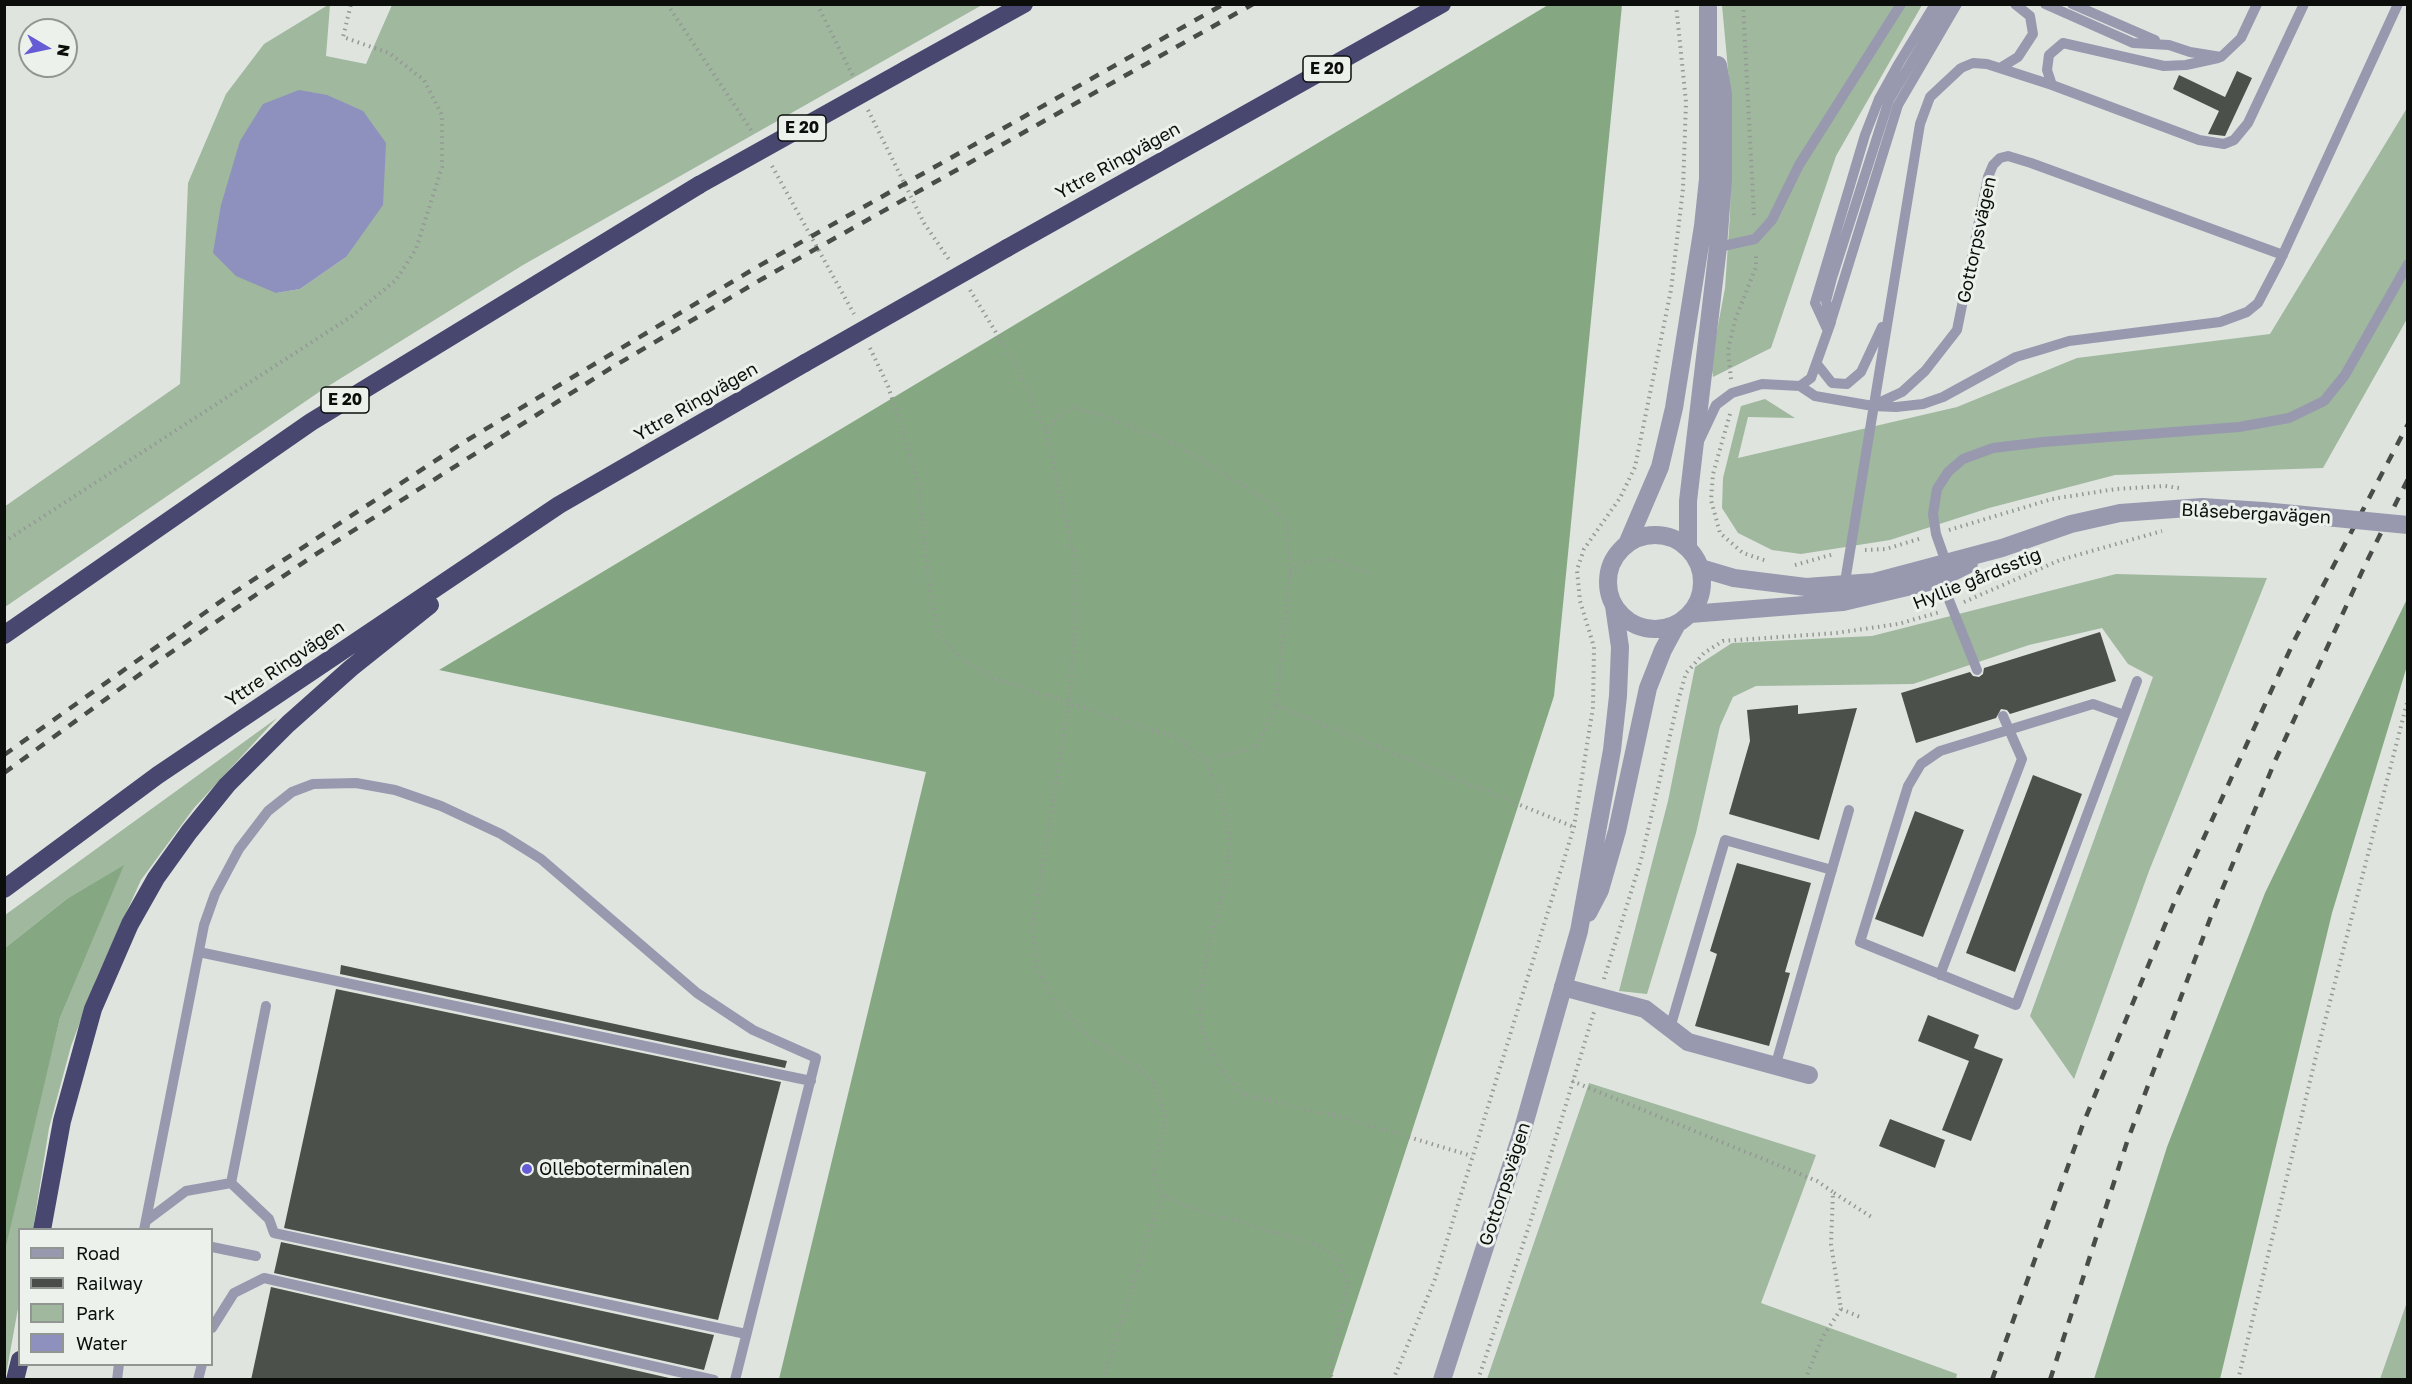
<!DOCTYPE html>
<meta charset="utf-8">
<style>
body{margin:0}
#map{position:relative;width:2412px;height:1384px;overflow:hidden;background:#dfe4df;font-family:"Golos Text",sans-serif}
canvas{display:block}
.frame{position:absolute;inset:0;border:6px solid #0c0e0c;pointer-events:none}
.legend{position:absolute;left:18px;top:1228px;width:195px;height:138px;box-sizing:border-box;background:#ecf1ec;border:2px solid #929692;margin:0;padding:8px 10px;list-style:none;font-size:18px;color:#0c0e0c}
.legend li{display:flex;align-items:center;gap:12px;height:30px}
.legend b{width:30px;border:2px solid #929692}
.north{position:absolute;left:18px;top:18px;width:60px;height:60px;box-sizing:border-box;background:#ecf1ec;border:2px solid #929692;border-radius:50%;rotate:99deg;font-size:16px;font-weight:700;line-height:24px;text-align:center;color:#0c0e0c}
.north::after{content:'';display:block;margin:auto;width:21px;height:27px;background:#655bd5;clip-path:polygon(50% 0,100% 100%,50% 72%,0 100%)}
</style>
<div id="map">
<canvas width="2412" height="1384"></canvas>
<div class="frame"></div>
<ul class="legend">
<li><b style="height:8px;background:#9899ae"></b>Road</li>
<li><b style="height:8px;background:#494c49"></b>Railway</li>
<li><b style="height:16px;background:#9fb89e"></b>Park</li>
<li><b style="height:16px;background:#8e90bd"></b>Water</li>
</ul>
<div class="north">N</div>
</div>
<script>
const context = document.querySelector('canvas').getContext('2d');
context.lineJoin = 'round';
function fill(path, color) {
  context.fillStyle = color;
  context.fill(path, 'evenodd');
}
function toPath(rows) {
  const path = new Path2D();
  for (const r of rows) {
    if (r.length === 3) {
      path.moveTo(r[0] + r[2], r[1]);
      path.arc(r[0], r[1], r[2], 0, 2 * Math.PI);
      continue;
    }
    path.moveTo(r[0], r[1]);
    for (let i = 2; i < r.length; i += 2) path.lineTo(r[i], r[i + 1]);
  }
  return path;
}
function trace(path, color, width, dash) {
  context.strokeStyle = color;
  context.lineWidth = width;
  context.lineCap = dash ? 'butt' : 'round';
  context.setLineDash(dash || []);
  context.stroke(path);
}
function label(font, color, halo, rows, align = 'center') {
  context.font = font + ' "Golos Text",sans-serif';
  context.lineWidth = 6;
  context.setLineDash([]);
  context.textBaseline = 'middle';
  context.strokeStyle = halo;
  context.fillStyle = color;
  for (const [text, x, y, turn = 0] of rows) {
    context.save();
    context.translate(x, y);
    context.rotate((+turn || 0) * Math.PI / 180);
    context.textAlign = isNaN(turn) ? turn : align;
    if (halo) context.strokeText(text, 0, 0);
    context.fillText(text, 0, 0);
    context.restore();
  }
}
const green = toPath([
 [328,5,330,5,326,56,366,64,392,5,982,5,523,265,322,390,5,607,4,507,180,384,188,183,226,94,264,44],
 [346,257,300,289,276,293],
 [1722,5,1922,5,1836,156,1771,348,1713,377,1711,363,1725,288,1730,215,1732,112],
 [2407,108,2407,319,2323,468,2115,475,1989,508,1890,540,1801,554,1772,550,1738,533,1722,508,1723,478,1741,406,1765,399,1795,418,1748,417,1738,458,1957,407,2077,358,2270,334],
 [2116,574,2267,578,2149,871,2074,1079,2030,1016,2153,677,2128,664,2102,628,2029,645,1913,684,1756,686,1733,697,1720,726,1696,833,1647,994,1619,991,1668,801,1695,667,1732,643,1872,636],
 [277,718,194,808,141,880,97,977,71,1046,49,1128,33,1229,20,1230,19,1303,5,1380,4,1250,10,1221,60,1018,123,866,68,898,5,948,5,915],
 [1589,1083,1816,1155,1761,1303,1957,1374,1956,1379,1487,1379],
 [2407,1302,2407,1379,2380,1379]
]);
const forest = toPath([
 [1548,5,1622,5,1554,696,1331,1379,779,1379,926,772,439,670],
 [2407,599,2407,666,2332,913,2220,1379,2094,1379,2167,1147,2265,893],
 [124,865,60,1018,5,1250,5,948,68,898]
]);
const water = toPath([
 [299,90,327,95,363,111,386,143,383,205,346,257,300,289,276,293,236,276,213,253,221,205,240,141,263,104]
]);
const building = toPath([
 [2237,71,2252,78,2225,136,2208,134,2219,111,2173,89,2179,75,2225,97],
 [2100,632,2116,681,2010,714,2007,710,2001,709,1996,718,1916,743,1901,693,1970,672,1973,676,1979,677,1983,674,1984,668],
 [1798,705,1798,714,1857,708,1819,840,1729,814,1750,741,1747,710],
 [2033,775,2082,794,2015,972,1966,953],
 [1915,811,1964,830,1923,937,1875,919],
 [1737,863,1811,883,1785,972,1790,973,1769,1046,1695,1026,1717,954,1710,951],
 [341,965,787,1061,785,1068,340,974],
 [336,989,781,1082,718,1320,284,1228],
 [1928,1015,1979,1035,1974,1048,2003,1059,1971,1141,1942,1130,1969,1061,1918,1041],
 [1890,1119,1945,1140,1935,1168,1879,1146],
 [281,1242,714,1335,704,1370,274,1273],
 [271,1287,678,1380,251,1380]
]);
const path = toPath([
 [667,4,753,133],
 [817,4,854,78],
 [1743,4,1754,216],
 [868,110,924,223,950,261],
 [772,166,854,314],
 [970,290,1014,362,1046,431,1075,559,1076,620,1069,702,1033,926,1036,966,1053,1000,1094,1041,1135,1066,1155,1084,1166,1117,1153,1171,1162,1193,1185,1206,1315,1244,1336,1258,1348,1282,1330,1369,1332,1380],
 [870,348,888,386,919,484,928,578,938,631,959,657,993,678,1179,739,1206,761,1220,794,1230,833,1227,876,1210,941,1199,997,1201,1026,1212,1053,1226,1076,1242,1094,1345,1118,1472,1156],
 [1731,379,1728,350,1735,320,1756,267,1756,254],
 [1730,414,1713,474,1711,500,1720,533,1743,553,1767,561],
 [1046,431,1058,416,1074,407,1111,419,1175,444,1268,501,1287,523,1290,573,1276,705,1257,746,1206,761],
 [1949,530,2052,499,2116,489,2165,486,2179,488],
 [4,542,352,316,396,280,416,249,442,167,442,115,424,80,389,53,343,37,351,4],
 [1865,550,1886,549,1922,538],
 [1795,565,1834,554],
 [1290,573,1305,562,1332,559,1369,573],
 [1964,602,2060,560,2162,531],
 [1276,705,1574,827],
 [1604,979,1641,860,1678,701,1686,673,1704,653,1723,641,1836,633,1898,624,1940,612],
 [1572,1081,1817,1181,1833,1192,1831,1244,1841,1309,1822,1338,1805,1380],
 [1834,1193,1873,1218],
 [1841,1309,1860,1317],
 [1103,1380,1162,1193],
 [1393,1380,1435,1279,1574,827,1593,707,1594,647,1580,601,1577,570,1584,549,1620,498,1635,467,1671,290,1683,189,1686,102,1676,4],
 [1478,1380,1530,1223,1594,1012],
 [2238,1380,2317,1052,2408,699]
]);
const service = toPath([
 [2045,4,2133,43,2169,45,2190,52,2221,57,2241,38,2257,4],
 [2072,4,2155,40],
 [2000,68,2018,57,2033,34,2030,16,2015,4],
 [2052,85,2047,70,2049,55,2063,43,2164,66,2186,65,2218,58],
 [1714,248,1755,239,1772,220,1799,165,1901,4],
 [1831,321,1898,105,1957,4],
 [1827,329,1815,303,1865,135,1879,99,1899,63,1935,4],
 [1817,364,1832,383,1847,384,1861,372,1882,327],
 [1800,386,1815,396,1873,406,1896,407,1923,404,1943,397,2016,357,2043,349,2069,341,2220,322,2247,312,2258,303,2279,263,2398,4],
 [1874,405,1902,392,1925,371,1957,330,1988,177,1993,165,2000,158,2008,156,2031,163,2283,255],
 [1700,439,1716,405,1732,393,1762,384,1800,386,1811,378,1831,322,1826,301,1832,278,1889,100,1946,4],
 [1948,568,1936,534,1933,514,1937,489,1948,472,1963,459,1993,448,2043,442,2239,427,2289,418,2324,401,2345,375,2408,264],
 [1939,575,1977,670],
 [1844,588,1920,124,1930,97,1961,68,1973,63,1987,64,2052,85,2199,140,2224,144,2234,140,2248,123,2304,4],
 [2124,715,2093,704,1940,751,1921,764,1908,786,1860,942,2016,1005,2137,681],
 [199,952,811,1081],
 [1940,975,2022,759,2003,716],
 [1670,1028,1725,840,1832,870],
 [1775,1067,1849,810],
 [231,1183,269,1219,274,1233,746,1334],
 [146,1221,186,1191,231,1183,266,1006],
 [144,1230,204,925,215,894,239,849,268,811,292,792,313,784,356,783,395,790,441,806,501,834,541,859,697,993,753,1030,816,1058,735,1380],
 [212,1247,256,1256],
 [212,1328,234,1293,264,1278,714,1380],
 [117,1380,119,1364],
 [198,1380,202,1364]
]);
const minor = toPath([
 [1700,568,1734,578,1806,587,1874,582,2002,548,2071,524,2120,513,2202,507,2263,511],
 [1690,614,1843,602,1937,580,1969,564],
 [1563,987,1645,1009,1688,1042,1809,1075]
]);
const tertiary = toPath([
 [1655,582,47],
 [1627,544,1660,467,1674,408,1703,226,1708,179,1708,7],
 [1688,549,1688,501,1718,247,1723,179,1723,94,1718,65],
 [1588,913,1600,890,1617,831,1648,688,1663,650,1677,624],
 [1442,1380,1522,1132,1579,931,1612,750,1618,696,1620,647,1614,606]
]);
const motorway = toPath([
 [905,70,1024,4],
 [1007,248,1442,4],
 [4,635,311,422,699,185],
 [4,889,158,775,559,505,805,363],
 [42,1230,62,1121,93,1009,130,924,156,878,189,832,227,785,288,724,351,668,430,605],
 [15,1380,20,1360]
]);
const rail = toPath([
 [4,755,227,597,464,442,757,267,1224,4],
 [4,773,157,662,313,556,611,368,762,279,1253,4],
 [1992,1380,2083,1124,2174,903,2294,641,2408,424],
 [2050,1380,2127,1142,2210,919,2275,761,2366,563,2408,479]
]);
const minorBridge = toPath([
 [2263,511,2408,525]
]);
const motorwayBridge = toPath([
 [699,185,905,70],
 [805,363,1007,248]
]);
const markers = [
 [527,1169,6,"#655bd5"]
];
const shields = [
 [1327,69,48],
 [802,128,48],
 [345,400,48]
];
const shieldNames = [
 ["E 20",1327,69],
 ["E 20",802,128],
 ["E 20",345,400]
];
const streetNames = [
 ["Yttre Ringvägen",1118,161,-29],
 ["Gottorpsvägen",1977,240,-78],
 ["Yttre Ringvägen",696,402,-30],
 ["Blåsebergavägen",2256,514,3],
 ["Hyllie gårdsstig",1977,579,-22],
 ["Yttre Ringvägen",285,664,-34],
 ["Gottorpsvägen",1505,1184,-72]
];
const poiNames = [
 ["Olleboterminalen",539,1169]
];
fill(green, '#9fb89e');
fill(forest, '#85a883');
fill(water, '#8e90bd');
fill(building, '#4c504b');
trace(path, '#959995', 4, [1.5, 4.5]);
trace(service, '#9899ae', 10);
trace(minor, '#9899ae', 18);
trace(tertiary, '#9899ae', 18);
trace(motorway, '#47476f', 18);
trace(rail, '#494c49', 4.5, [10, 10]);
trace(minorBridge, '#9899ae', 18);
trace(motorwayBridge, '#47476f', 18);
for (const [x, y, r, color] of markers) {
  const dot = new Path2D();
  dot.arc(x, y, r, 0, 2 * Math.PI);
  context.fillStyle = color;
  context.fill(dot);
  trace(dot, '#ecf1ec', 2);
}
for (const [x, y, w] of shields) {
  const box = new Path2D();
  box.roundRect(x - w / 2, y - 13, w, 26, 4.5);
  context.fillStyle = '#ecf1ec';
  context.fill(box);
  trace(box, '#0c0e0c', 1.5);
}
label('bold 16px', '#0c0e0c', null, shieldNames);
label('18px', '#0c0e0c', '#ecf1ec', streetNames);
label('18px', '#0c0e0c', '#ecf1ec', poiNames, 'left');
</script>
